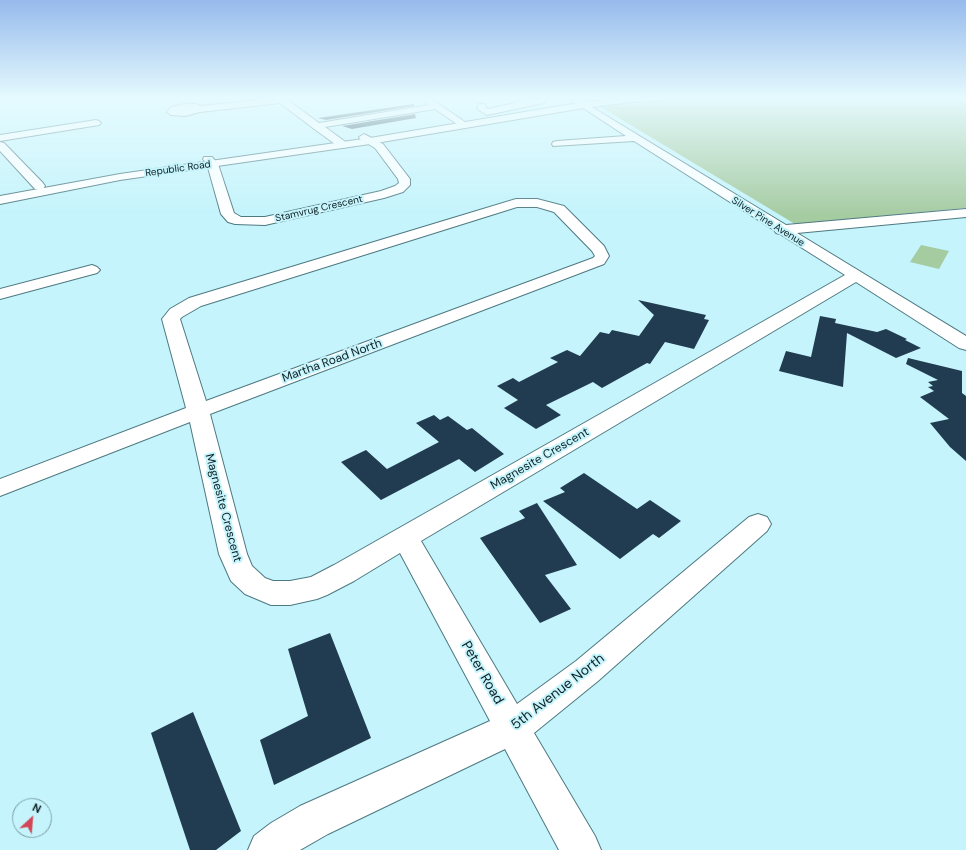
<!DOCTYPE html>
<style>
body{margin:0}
#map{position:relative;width:966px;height:850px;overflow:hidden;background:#c5f4fc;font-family:"DM Sans",sans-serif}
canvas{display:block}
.north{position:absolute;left:12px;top:798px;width:40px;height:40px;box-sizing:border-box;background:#c5f4fc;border:1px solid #7c9fa5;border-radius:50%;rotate:26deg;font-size:11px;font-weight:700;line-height:16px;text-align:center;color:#0e2023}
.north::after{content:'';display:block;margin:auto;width:14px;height:18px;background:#d54558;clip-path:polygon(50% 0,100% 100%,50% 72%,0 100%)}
</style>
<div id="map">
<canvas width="966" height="850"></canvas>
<div class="north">N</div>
</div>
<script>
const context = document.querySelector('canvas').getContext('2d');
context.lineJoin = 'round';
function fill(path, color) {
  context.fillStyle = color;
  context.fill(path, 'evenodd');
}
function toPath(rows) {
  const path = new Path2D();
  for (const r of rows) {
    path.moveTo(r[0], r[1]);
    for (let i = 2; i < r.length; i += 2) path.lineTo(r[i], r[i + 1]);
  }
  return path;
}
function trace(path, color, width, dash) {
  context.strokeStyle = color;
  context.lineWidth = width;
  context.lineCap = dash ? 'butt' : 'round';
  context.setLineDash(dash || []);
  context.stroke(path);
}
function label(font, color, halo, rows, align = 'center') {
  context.font = font + ' "DM Sans",sans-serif';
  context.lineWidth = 4;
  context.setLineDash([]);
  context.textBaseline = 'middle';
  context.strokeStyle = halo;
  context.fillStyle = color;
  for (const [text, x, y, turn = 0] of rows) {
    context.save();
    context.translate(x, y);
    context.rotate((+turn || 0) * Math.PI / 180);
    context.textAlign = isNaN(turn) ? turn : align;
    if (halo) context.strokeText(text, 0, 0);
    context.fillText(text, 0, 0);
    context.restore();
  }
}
const green = toPath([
 [672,98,959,98,966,106,966,208,795,224,599,106],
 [921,245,949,251,939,269,910,262]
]);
const building = toPath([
 [414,104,414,106,326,120,318,118],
 [415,114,416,118,352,129,342,126],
 [638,300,706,315,704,319,709,320,694,349,665,342,650,364,647,363,602,388,593,382,546,405,561,415,536,429,504,408,518,400,497,386,513,378,519,382,558,362,550,358,567,350,580,356,600,332,609,334,612,330,639,336,654,315],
 [820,316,836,319,835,323,877,332,886,329,907,339,905,340,921,348,896,358,847,333,843,387,779,371,786,351,811,357],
 [908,358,962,371,962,393,966,396,966,461,950,447,930,423,949,419,920,397,934,391,928,387,933,386,928,382,938,380,906,364],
 [434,415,440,420,448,416,467,430,472,428,504,454,475,472,459,459,381,500,341,462,366,450,387,469,439,442,416,423],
 [584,473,637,509,650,500,681,521,659,538,653,534,620,559,543,501,565,492,560,488],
 [537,503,577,565,545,575,571,609,540,623,480,538,525,518,519,511],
 [330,633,371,738,274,785,260,740,308,716,288,649],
 [193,712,241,831,216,850,190,850,151,733]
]);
const minor = toPath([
 [0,98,5,98,0,101,0,98],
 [275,98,285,98,319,123,429,105,422,99,430,98,465,122,463,124,457,124,435,109,325,127,347,143,348,145,347,147,343,148,339,147,313,128,280,103,200,112,185,116,171,115,167,112,171,107,185,104,196,104,201,106,275,98],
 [520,98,528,98,528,100,547,98,544,103,487,115,477,109,479,104,485,104,486,108,488,109,519,102,520,98],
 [568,98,577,98,786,225,966,209,966,217,797,233,966,336,966,350,959,348,856,282,421,541,517,704,576,661,749,517,758,514,767,517,771,524,767,531,598,681,534,733,595,836,601,850,559,850,505,749,328,834,300,850,248,850,254,836,271,823,300,806,490,721,400,553,354,581,327,595,317,599,290,605,271,605,245,594,231,581,219,554,190,422,0,496,0,479,186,408,162,319,170,309,189,298,516,199,537,199,564,206,604,246,609,256,604,264,210,414,247,554,252,566,265,578,273,581,290,581,311,577,334,565,845,275,780,234,776,233,774,230,634,141,553,146,552,144,553,142,557,141,626,136,568,98],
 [517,207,537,207,554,212,592,251,595,256,593,258,206,401,180,319,182,317,201,306,517,207],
 [958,98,966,98,966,104,963,103,958,98],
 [96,120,99,121,101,123,99,125,0,141,0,135,96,120],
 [364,134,383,144,410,179,410,185,403,192,384,198,265,225,235,224,228,222,221,214,207,164,203,159,204,157,212,157,218,164,234,213,241,217,265,217,381,191,395,186,399,183,398,179,375,148,360,139,359,137,364,134],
 [0,142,4,143,43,183,45,186,43,189,35,189,0,151,0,142],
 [92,265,97,267,100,270,97,273,0,299,0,289,92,265]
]);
const major = toPath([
 [622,98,644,98,640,101,584,108,370,144,120,180,0,204,0,196,120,174,370,138,584,102,622,98]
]);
const farStreetnames = [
 ["Republic Road",178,169,-8],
 ["Stamvrug Crescent",319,209,-13],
 ["Silver Pine Avenue",768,222,32]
];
const streetNames = [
 ["Martha Road North",332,361,-20],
 ["Magnesite Crescent",540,459,-30],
 ["Magnesite Crescent",223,508,75]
];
const nearStreetnames = [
 ["Peter Road",482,673,60],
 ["5th Avenue North",558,692,-38]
];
fill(green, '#a5cba1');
fill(building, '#213c50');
trace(minor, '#4e7980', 2);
trace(major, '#4e7980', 2);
fill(minor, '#fff');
fill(major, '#fff');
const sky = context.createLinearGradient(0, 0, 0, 217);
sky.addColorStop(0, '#96baec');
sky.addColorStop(0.45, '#e5fafe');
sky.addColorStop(1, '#e5fafe00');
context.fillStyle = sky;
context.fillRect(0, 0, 966, 217);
label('10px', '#0e2023', '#c5f4fc', farStreetnames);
label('12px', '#0e2023', '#c5f4fc', streetNames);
label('14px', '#0e2023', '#c5f4fc', nearStreetnames);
</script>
